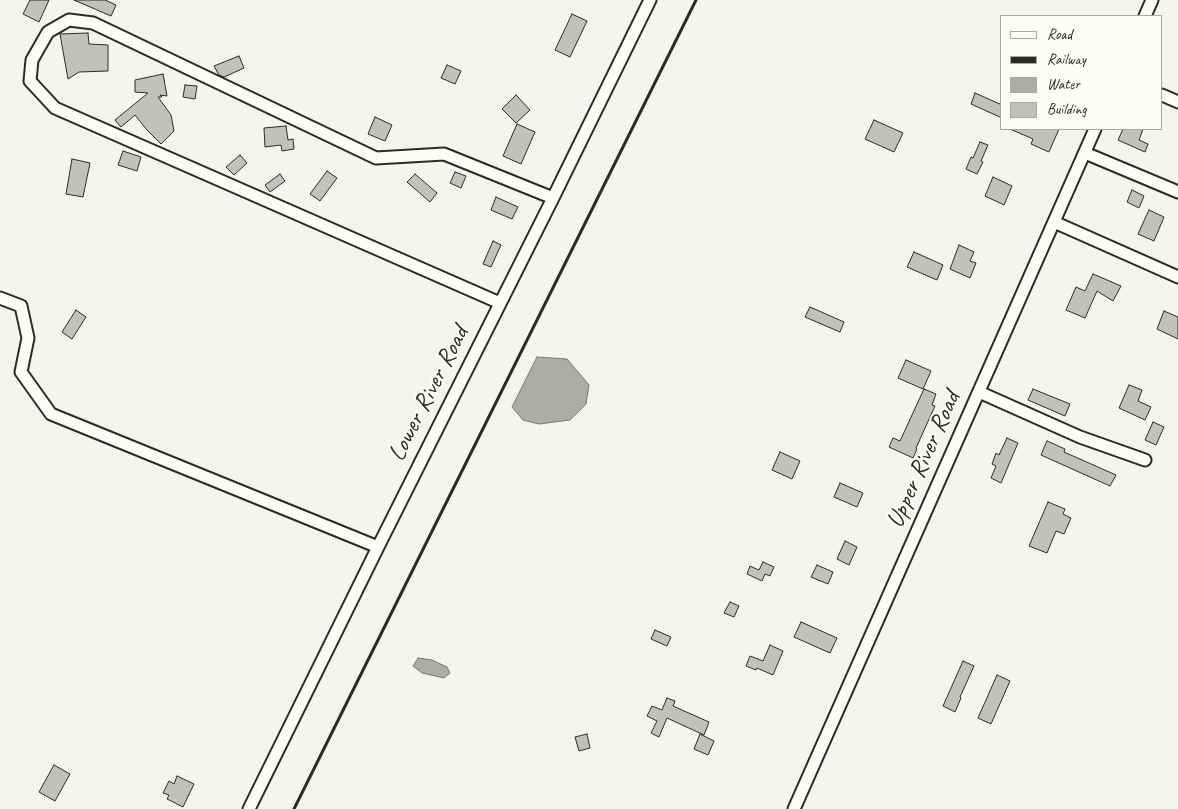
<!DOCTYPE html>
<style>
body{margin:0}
#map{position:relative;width:1178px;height:809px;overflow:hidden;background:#f5f4ef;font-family:Caveat,sans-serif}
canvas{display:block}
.legend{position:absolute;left:1000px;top:15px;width:162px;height:115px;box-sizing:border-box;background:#fdfcf7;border:1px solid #a9a8a5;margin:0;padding:6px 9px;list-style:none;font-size:15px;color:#2b2b2b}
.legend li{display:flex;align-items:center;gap:10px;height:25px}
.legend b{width:25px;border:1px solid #a9a8a5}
</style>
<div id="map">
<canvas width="1178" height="809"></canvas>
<ul class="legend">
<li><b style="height:6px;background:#fdfcf7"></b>Road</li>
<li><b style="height:6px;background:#2b2b2b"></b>Railway</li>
<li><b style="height:14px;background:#adaca9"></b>Water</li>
<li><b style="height:14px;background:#c2c1be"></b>Building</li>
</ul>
</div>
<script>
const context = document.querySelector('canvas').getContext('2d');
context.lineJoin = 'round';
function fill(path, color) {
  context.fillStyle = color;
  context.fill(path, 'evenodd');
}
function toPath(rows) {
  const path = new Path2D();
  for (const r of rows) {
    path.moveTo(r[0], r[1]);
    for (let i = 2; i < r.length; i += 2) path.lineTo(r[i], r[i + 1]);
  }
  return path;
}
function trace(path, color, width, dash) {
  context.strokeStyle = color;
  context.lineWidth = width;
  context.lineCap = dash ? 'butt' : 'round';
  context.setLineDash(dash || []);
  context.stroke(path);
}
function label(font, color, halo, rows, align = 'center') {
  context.font = font + ' Caveat,sans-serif';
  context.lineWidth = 4;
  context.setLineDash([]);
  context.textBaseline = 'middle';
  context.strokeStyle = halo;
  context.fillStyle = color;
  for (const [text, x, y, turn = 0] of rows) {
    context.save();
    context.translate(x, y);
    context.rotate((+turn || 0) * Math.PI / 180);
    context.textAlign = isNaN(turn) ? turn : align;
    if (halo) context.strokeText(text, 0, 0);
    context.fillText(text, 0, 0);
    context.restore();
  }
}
const water = toPath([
 [537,357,567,359,589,385,586,404,570,420,539,424,523,420,512,407,537,357],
 [418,658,432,660,447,667,450,673,444,678,422,673,413,666,418,658]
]);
const building = toPath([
 [30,0,49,0,39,22,23,14,30,0],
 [74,0,105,0,116,5,111,16,74,0],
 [572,14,587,21,570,57,555,50,572,14],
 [88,33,89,44,108,45,108,71,79,72,68,79,60,34,88,33],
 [239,56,244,68,224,77,219,75,214,66,239,56],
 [447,65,461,71,455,84,441,78,447,65],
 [163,74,167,96,160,95,162,97,158,97,171,115,174,131,161,144,146,129,135,115,121,127,115,120,148,93,135,92,135,80,163,74],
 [185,85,197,86,195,99,183,97,185,85],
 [975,93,1002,105,1002,118,971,104,975,93],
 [516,95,530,110,516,123,502,109,516,95],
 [375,117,392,125,385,141,368,134,375,117],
 [874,120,903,133,894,152,865,139,874,120],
 [517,124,535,132,521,164,503,156,517,124],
 [286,126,288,140,293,139,294,149,282,151,281,145,265,147,264,128,286,126],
 [1010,129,1059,129,1049,152,1031,144,1033,139,1010,129],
 [1123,129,1143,129,1139,140,1148,144,1145,152,1118,140,1123,129],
 [980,142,988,145,981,161,983,162,977,174,966,169,971,157,973,158,980,142],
 [123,151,141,157,137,171,118,165,123,151],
 [240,155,247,163,234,175,226,167,240,155],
 [72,159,90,163,83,197,66,194,72,159],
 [327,171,337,178,320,201,310,194,327,171],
 [455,172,466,176,461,188,450,183,455,172],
 [280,174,285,181,270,192,265,185,280,174],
 [415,174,437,193,430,202,407,182,415,174],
 [993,177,1012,186,1004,205,985,196,993,177],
 [1132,190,1144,196,1139,208,1127,202,1132,190],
 [496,197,518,207,512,219,491,210,496,197],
 [1149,210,1164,217,1154,241,1138,234,1149,210],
 [493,241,501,245,491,267,483,264,493,241],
 [959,245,974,252,970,261,976,263,970,278,950,269,959,245],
 [914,252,943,265,937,280,907,267,914,252],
 [1093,274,1121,286,1113,301,1097,291,1085,318,1066,310,1076,287,1085,291,1093,274],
 [810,307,844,322,840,332,805,317,810,307],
 [76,310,86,317,72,339,62,332,76,310],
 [1164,311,1178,317,1178,339,1157,329,1164,311],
 [906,360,931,371,923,389,898,378,906,360],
 [1129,385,1142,390,1138,401,1151,407,1145,420,1119,408,1129,385],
 [924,389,936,394,932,405,935,406,916,448,917,449,913,458,889,447,893,438,900,441,924,389],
 [1033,389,1070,404,1065,416,1028,400,1033,389],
 [1153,422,1164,427,1156,445,1145,440,1153,422],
 [1007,438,1018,443,1001,483,991,478,996,466,992,464,996,453,999,455,1007,438],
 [1047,441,1065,449,1064,452,1116,475,1110,486,1041,455,1047,441],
 [780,452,800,461,792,479,772,470,780,452],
 [840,483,863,493,857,507,834,497,840,483],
 [1048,502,1065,509,1063,514,1071,518,1064,534,1056,531,1047,553,1029,546,1048,502],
 [845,541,857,547,849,565,837,559,845,541],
 [763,562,774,567,770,576,765,574,762,581,747,574,750,566,759,570,763,562],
 [817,565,833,572,828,584,811,577,817,565],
 [730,602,739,606,734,617,724,613,730,602],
 [801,622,837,638,830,653,794,637,801,622],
 [655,630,671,637,667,646,651,639,655,630],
 [770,645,783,651,773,675,757,668,756,670,746,666,750,656,763,661,770,645],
 [963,661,974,666,960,697,961,698,955,712,943,706,963,661],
 [997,675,1010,681,991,724,978,718,997,675],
 [667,698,675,701,673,706,709,722,704,735,667,718,659,737,651,733,657,721,647,716,652,706,662,710,667,698],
 [587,734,590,748,579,751,575,737,587,734],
 [700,734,714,741,708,755,694,749,700,734],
 [54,765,70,774,55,801,39,792,54,765],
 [177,776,194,784,183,807,167,799,169,795,163,793,169,781,174,784,177,776]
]);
const minor = toPath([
 [1145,16,1152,0],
 [1162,95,1178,102],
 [1085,153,1178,192],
 [1054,222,1178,277],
 [0,298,21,306,28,338,21,372,51,414,378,547],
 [500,303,55,108,30,81,32,60,48,32,69,20,93,23,376,158,444,154,553,198],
 [979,392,1080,437,1145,460],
 [249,809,378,547,553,198,650,0],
 [794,809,1095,129]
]);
const rail = toPath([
 [294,809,696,0]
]);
const streetNames = [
 ["Lower River Road",429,394,-63],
 ["Upper River Road",924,460,-66]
];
fill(water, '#adaca9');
trace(water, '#797877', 1);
fill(building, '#c2c1be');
trace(building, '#2b2b2b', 1);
trace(minor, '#2b2b2b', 15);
trace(minor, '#fdfcf7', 11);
trace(rail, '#2b2b2b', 3);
label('25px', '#2b2b2b', '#fdfcf7', streetNames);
</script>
